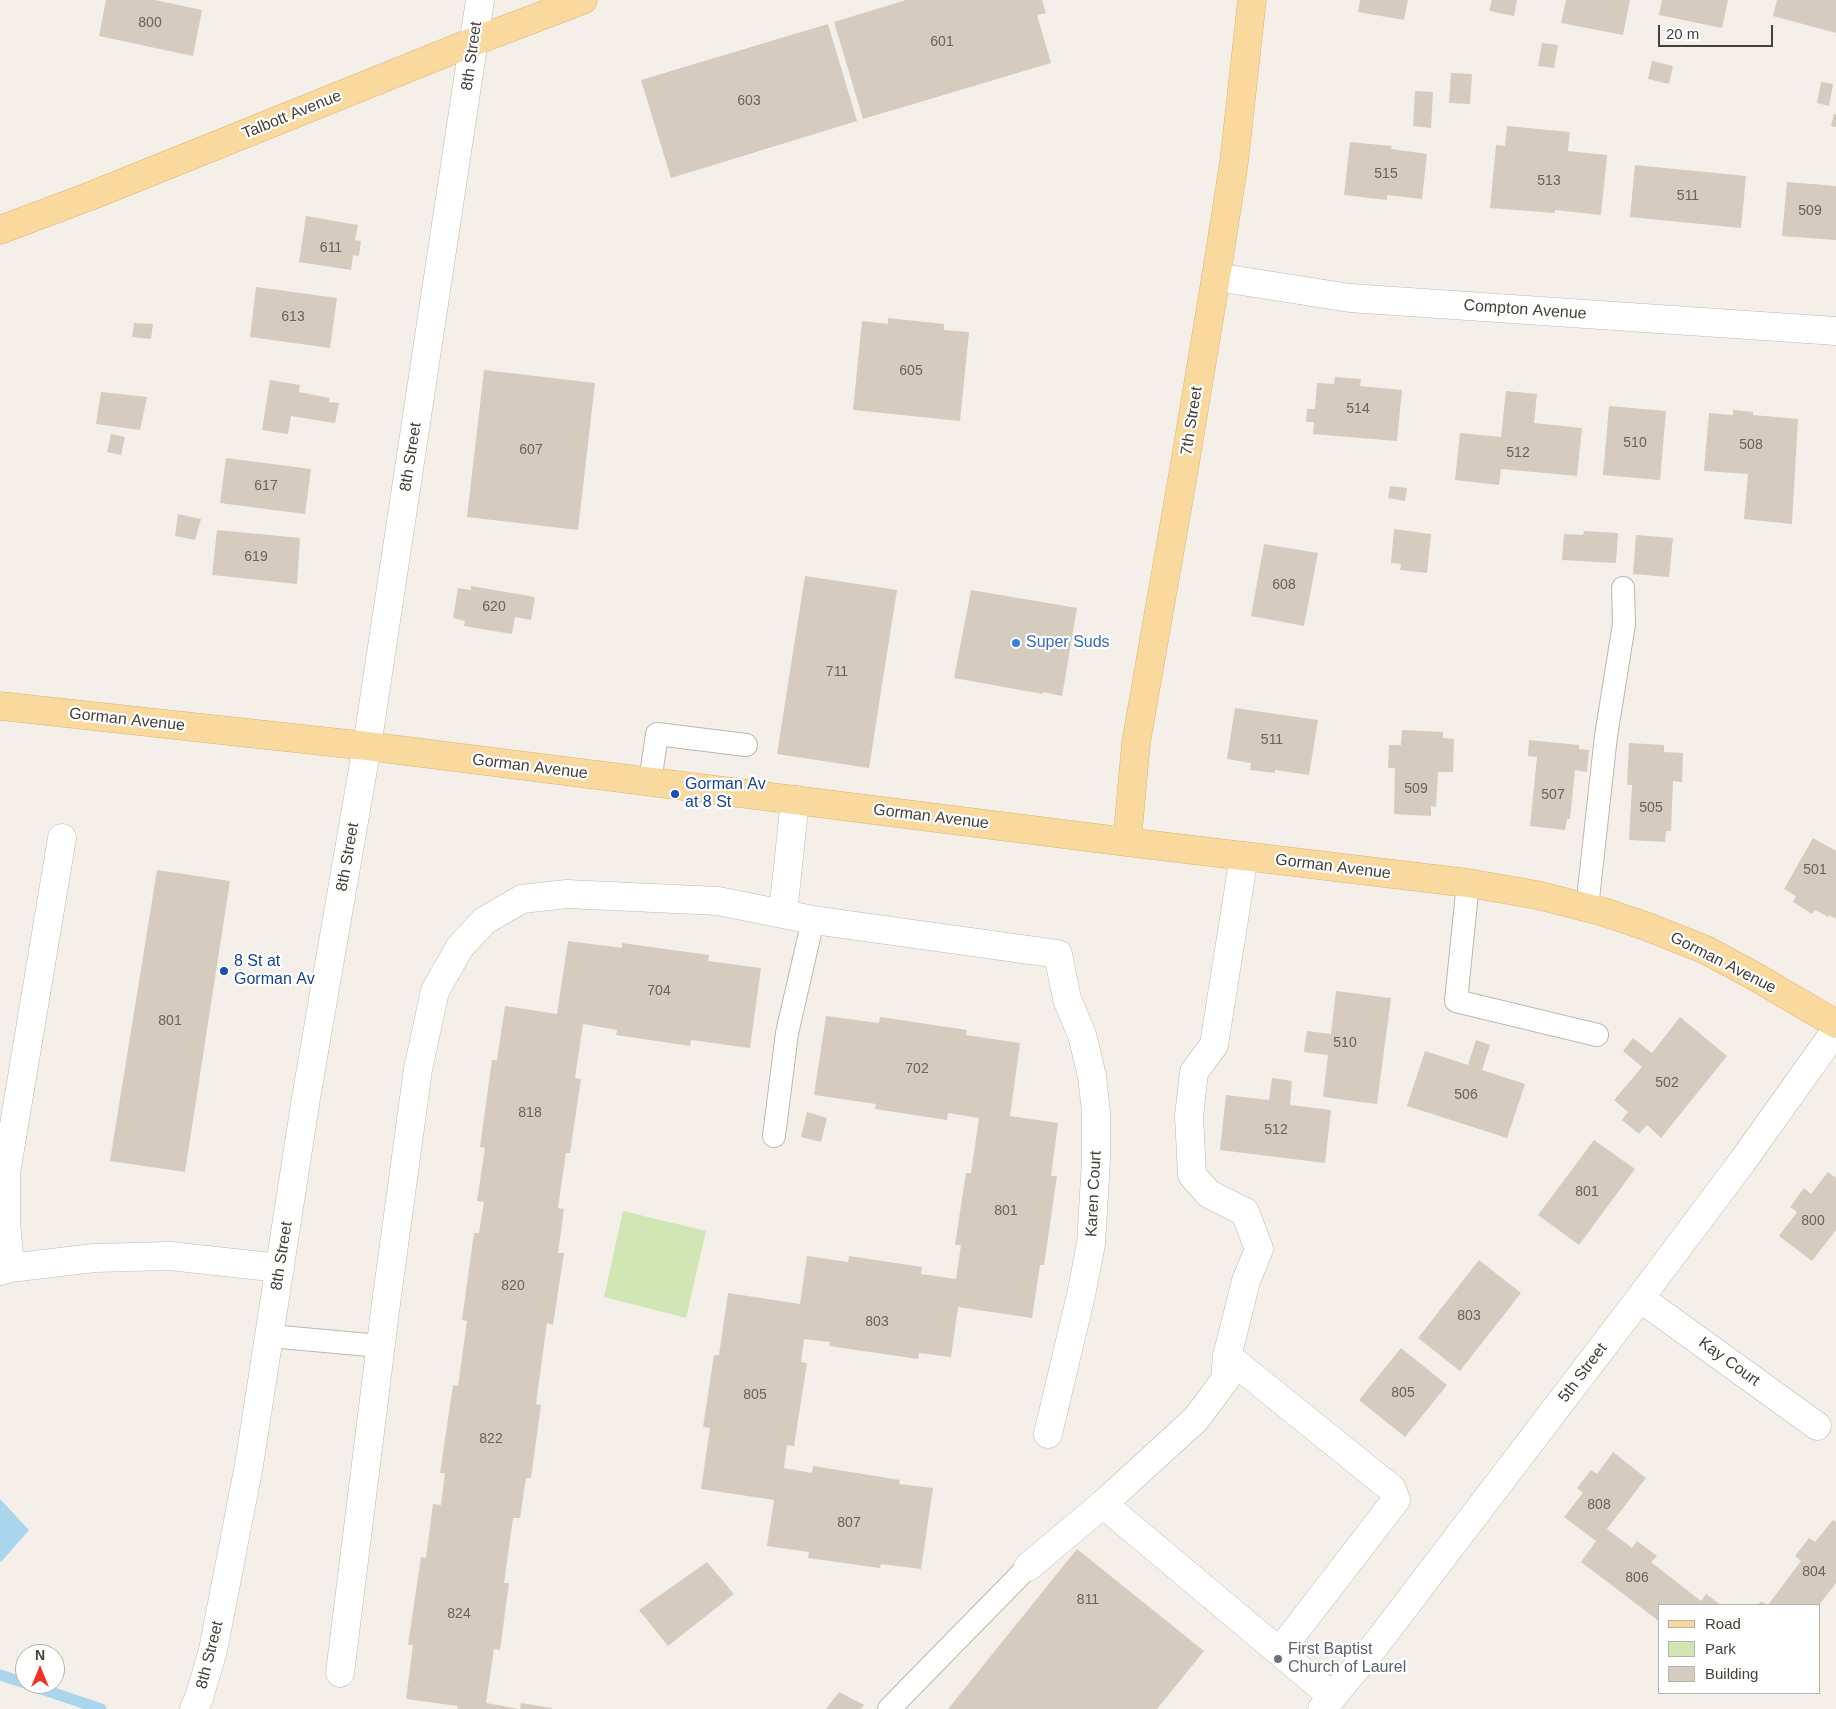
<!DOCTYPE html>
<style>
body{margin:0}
#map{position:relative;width:1836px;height:1709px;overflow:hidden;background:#f4f0e9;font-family:Helvetica,sans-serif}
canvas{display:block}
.legend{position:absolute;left:1658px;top:1604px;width:162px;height:90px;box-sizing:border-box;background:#fff;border:1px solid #b5b3af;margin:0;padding:6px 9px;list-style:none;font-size:15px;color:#474038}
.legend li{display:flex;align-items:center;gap:10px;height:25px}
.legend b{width:25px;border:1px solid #b5b3af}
.north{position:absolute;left:15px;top:1644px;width:50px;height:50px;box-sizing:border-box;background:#fff;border:1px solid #b5b3af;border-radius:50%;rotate:0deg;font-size:14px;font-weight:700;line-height:20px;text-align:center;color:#474038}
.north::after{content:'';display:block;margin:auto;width:18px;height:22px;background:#ee3625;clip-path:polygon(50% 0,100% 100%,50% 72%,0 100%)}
.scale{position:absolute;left:1658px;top:25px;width:115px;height:22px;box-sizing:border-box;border:2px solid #474038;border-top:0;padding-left:6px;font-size:15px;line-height:18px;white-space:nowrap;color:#474038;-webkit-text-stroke:4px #fff;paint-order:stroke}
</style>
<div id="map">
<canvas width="1836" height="1709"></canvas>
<ul class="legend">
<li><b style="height:6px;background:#f9d99d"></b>Road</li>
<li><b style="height:14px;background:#d2e5b4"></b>Park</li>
<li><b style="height:14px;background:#d5cbbf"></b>Building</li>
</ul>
<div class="north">N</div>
<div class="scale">20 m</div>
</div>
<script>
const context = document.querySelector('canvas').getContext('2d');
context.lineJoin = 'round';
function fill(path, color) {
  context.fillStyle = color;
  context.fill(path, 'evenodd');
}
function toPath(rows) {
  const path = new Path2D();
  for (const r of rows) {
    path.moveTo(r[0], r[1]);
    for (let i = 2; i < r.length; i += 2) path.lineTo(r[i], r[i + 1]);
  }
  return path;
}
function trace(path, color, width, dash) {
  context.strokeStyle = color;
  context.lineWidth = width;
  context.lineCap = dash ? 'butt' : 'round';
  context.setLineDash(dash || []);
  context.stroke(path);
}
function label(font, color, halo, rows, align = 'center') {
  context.font = font + ' Helvetica,sans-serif';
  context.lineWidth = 4.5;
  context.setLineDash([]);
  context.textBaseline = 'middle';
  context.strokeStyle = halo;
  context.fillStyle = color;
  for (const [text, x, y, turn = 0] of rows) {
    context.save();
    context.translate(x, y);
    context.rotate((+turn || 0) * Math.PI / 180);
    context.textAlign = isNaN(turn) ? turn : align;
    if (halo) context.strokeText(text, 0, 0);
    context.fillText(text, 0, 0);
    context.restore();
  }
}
const green = toPath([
 [623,1211,706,1231,686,1318,604,1297]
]);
const water = toPath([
 [0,1499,29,1530,1,1562,0,1561]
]);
const stream = toPath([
 [0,1675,25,1683],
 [27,1684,101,1709]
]);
const building = toPath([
 [106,0,155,0,202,10,193,56,99,36],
 [906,0,1042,0,1046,13,1037,15,1051,63,863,119,834,22],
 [1360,0,1408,0,1404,20,1358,12],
 [1492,0,1517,0,1514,16,1489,11],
 [1566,0,1630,0,1623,35,1561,23],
 [1662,0,1728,0,1722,28,1659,15],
 [1777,0,1836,0,1836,33,1773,16],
 [828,24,857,121,671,178,641,80],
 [1542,43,1558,45,1554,68,1538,66],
 [1652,61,1673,66,1669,84,1648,79],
 [1451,73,1472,74,1470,104,1449,103],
 [1821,82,1833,84,1829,106,1817,103],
 [1415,91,1433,92,1431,128,1413,126],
 [1834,114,1836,114,1836,127,1831,126],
 [1507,126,1570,132,1568,151,1607,155,1601,215,1555,210,1555,213,1490,208,1496,145,1505,146],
 [1350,142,1392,146,1391,149,1427,154,1422,199,1387,195,1387,200,1344,195],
 [1635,165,1746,176,1741,228,1630,217],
 [1787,182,1836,186,1836,240,1782,236],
 [306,216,358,225,355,240,361,241,359,256,353,255,351,270,299,262],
 [256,287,337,298,330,348,250,337],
 [888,318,944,324,944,330,969,332,960,421,853,410,862,321,888,324],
 [134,323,153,324,151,339,132,337],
 [484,370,595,383,578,530,467,517],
 [1335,377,1361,379,1360,386,1402,390,1397,441,1313,434,1314,422,1306,422,1307,409,1315,409,1317,383,1334,384],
 [270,380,300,385,299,392,330,398,329,402,339,403,335,423,291,416,288,434,262,430],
 [1506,391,1537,394,1534,423,1582,428,1577,476,1501,469,1499,485,1455,480,1460,433,1501,437],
 [101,392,147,397,140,430,96,424],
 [1609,406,1666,411,1660,480,1603,475],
 [1733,410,1753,412,1753,415,1798,419,1792,524,1744,519,1748,474,1704,471,1709,413,1733,415],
 [111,434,125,437,121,455,107,452],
 [226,458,311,469,305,514,220,503],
 [1390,486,1407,488,1405,501,1388,498],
 [178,514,201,519,195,540,175,536],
 [1394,529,1431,534,1427,573,1400,570,1401,564,1391,563],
 [217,530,300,538,297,584,212,575],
 [1584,531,1618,533,1616,563,1562,560,1564,534,1583,535],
 [1636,535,1673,538,1669,577,1633,574],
 [1264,544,1318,553,1304,626,1251,616],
 [805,576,897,590,869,768,777,754],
 [471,586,535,597,531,620,515,617,512,634,464,626,465,621,453,618,458,588,471,590],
 [971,590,1077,608,1062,696,1043,692,1043,694,954,678],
 [1235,708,1318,720,1309,775,1275,770,1275,773,1250,770,1251,763,1227,759],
 [1402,730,1443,732,1443,738,1454,739,1453,772,1438,772,1436,807,1431,806,1431,816,1394,814,1395,768,1388,768,1389,745,1401,745],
 [1529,740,1579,745,1579,749,1589,750,1587,772,1575,770,1570,819,1567,819,1565,830,1530,826,1537,757,1528,756],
 [1629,743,1664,745,1664,752,1683,753,1682,782,1673,781,1671,831,1666,831,1665,842,1629,840,1632,785,1627,785],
 [1813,838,1836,851,1836,919,1829,915,1828,917,1815,910,1812,914,1793,902,1796,896,1784,889],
 [157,870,230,881,185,1172,110,1161],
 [568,941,622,948,622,943,709,955,708,961,761,968,750,1048,691,1040,690,1046,616,1035,617,1030,583,1024,575,1078,581,1079,570,1153,566,1153,558,1208,564,1209,558,1253,564,1253,553,1325,547,1323,536,1404,541,1405,531,1478,526,1478,520,1518,513,1518,504,1583,509,1583,500,1650,494,1649,486,1703,520,1709,457,1709,458,1706,406,1699,413,1645,408,1645,421,1557,426,1558,433,1504,441,1505,445,1473,440,1473,453,1385,458,1386,467,1321,462,1320,474,1233,479,1233,484,1202,477,1201,485,1148,480,1147,492,1060,497,1060,505,1006,557,1014],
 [1336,991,1391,998,1377,1104,1323,1097,1328,1055,1304,1052,1307,1031,1331,1034],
 [826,1016,879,1023,880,1017,967,1030,966,1035,1020,1043,1010,1116,1058,1123,1051,1176,1057,1176,1044,1265,1040,1265,1032,1318,958,1307,951,1357,919,1353,918,1359,829,1346,830,1342,804,1339,801,1362,807,1363,794,1446,787,1445,784,1468,812,1473,813,1466,900,1480,899,1484,933,1488,921,1569,881,1564,880,1568,808,1558,809,1552,767,1546,774,1500,701,1489,710,1428,703,1427,714,1355,719,1355,728,1293,800,1304,807,1256,848,1262,849,1256,922,1267,921,1274,956,1279,961,1245,955,1245,966,1173,971,1173,979,1118,948,1113,947,1120,875,1109,876,1104,814,1095],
 [1680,1017,1727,1056,1661,1138,1647,1125,1639,1134,1622,1120,1628,1112,1614,1100,1642,1067,1623,1051,1633,1038,1652,1053],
 [1476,1040,1490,1045,1482,1070,1525,1084,1507,1138,1407,1106,1425,1051,1468,1065],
 [1272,1078,1292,1081,1290,1105,1331,1110,1325,1163,1220,1150,1226,1095,1269,1100],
 [807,1112,827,1118,821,1142,801,1137],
 [1594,1140,1635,1169,1579,1245,1538,1215],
 [1828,1172,1836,1178,1836,1230,1812,1261,1779,1236,1797,1212,1790,1207,1804,1188,1811,1194],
 [1479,1260,1521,1293,1460,1371,1418,1338],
 [1401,1348,1447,1385,1405,1437,1359,1400],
 [1613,1452,1646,1478,1607,1529,1632,1548,1637,1541,1657,1556,1651,1562,1701,1601,1706,1594,1721,1605,1660,1605,1660,1622,1581,1562,1596,1541,1564,1517,1583,1493,1577,1488,1591,1470,1597,1474],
 [1833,1520,1836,1522,1836,1583,1819,1605,1758,1605,1761,1601,1768,1605,1801,1561,1795,1556,1809,1538,1815,1542],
 [1077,1549,1204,1651,1157,1709,948,1709],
 [707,1562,734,1594,668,1646,639,1610],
 [839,1692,864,1705,861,1709,826,1709],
 [521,1703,552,1708,552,1709,520,1709]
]);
const lane = toPath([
 [650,782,657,734,746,745],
 [1468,883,1456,1001,1597,1035],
 [1587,908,1606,736,1624,624,1623,588],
 [774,1136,787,1033,813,920],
 [270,1336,380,1346],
 [889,1709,1028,1567]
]);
const street = toPath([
 [1216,277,1350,298,1836,331],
 [783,913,795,800],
 [10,1268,6,1221,6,1173,62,838],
 [0,1271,10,1268,94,1258,170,1256,280,1268],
 [1640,1298,1817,1426],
 [1227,1356,1392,1489,1396,1500,1279,1652],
 [1103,1504,1332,1696],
 [1028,1567,1103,1504,1196,1419,1225,1380,1227,1356,1238,1313,1246,1281,1259,1249,1245,1212,1209,1194,1192,1175,1189,1116,1194,1072,1214,1045,1244,856],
 [340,1673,385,1311,418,1069,435,991,460,947,484,921,522,899,567,894,718,901,813,920,1058,954,1067,999,1082,1035,1092,1076,1096,1112,1096,1161,1091,1244,1081,1295,1048,1434],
 [194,1709,199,1698,213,1650,249,1465,306,1098,367,746,480,0],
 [1322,1709,1374,1647,1640,1298,1742,1162,1836,1030]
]);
const primary = toPath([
 [0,230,93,195,475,41,583,0],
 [0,706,367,746,1127,842,1468,883,1537,895,1604,912,1648,927,1706,950,1756,977,1836,1024],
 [1127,842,1136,743,1184,469,1216,277,1234,162,1252,0]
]);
const markers = [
 [1016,643,5,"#3f7fe0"],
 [675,794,5,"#1a4fb4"],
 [224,971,5,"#1a4fb4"],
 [1278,1659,5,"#6b7280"]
];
const numberNames = [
 ["800",150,23],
 ["601",942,42],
 ["603",749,101],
 ["515",1386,174],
 ["513",1549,181],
 ["511",1688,196],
 ["509",1810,211],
 ["611",331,248],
 ["613",293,317],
 ["605",911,371],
 ["514",1358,409],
 ["510",1635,443],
 ["508",1751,445],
 ["607",531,450],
 ["512",1518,453],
 ["617",266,486],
 ["619",256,557],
 ["608",1284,585],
 ["620",494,607],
 ["711",837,672],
 ["511",1272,740],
 ["509",1416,789],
 ["507",1553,795],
 ["505",1651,808],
 ["501",1815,870],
 ["704",659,991],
 ["801",170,1021],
 ["510",1345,1043],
 ["702",917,1069],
 ["502",1667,1083],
 ["506",1466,1095],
 ["818",530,1113],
 ["512",1276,1130],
 ["801",1587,1192],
 ["801",1006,1211],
 ["800",1813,1221],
 ["820",513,1286],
 ["803",1469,1316],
 ["803",877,1322],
 ["805",1403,1393],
 ["805",755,1395],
 ["822",491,1439],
 ["808",1599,1505],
 ["807",849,1523],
 ["804",1814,1572],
 ["806",1637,1578],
 ["811",1088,1600],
 ["824",459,1614]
];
const streetNames = [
 ["8th Street",472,56,-82],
 ["Talbott Avenue",292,115,-22],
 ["Compton Avenue",1525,310,4],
 ["7th Street",1192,421,-81],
 ["8th Street",411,457,-81],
 ["Gorman Avenue",127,720,6],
 ["Gorman Avenue",530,767,7],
 ["Gorman Avenue",931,817,7],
 ["8th Street",348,857,-80],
 ["Gorman Avenue",1333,867,7],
 ["Gorman Avenue",1723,963,27],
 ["Karen Court",1094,1194,-87],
 ["8th Street",282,1256,-81],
 ["Kay Court",1729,1362,36],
 ["5th Street",1583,1373,-53],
 ["8th Street",210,1655,-76]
];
const shopNames = [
 ["Super Suds",1026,643]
];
const transitNames = [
 ["Gorman Av",685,785],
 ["at 8 St",685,803],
 ["8 St at",234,962],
 ["Gorman Av",234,980]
];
const worshipNames = [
 ["First Baptist",1288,1650],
 ["Church of Laurel",1288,1668]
];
fill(green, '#d2e5b4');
fill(water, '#a9d5ed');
trace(stream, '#a9d5ed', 11);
fill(building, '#d5cbbf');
trace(lane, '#bfb7ac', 24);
trace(street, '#bfb7ac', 29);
trace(primary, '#deb46d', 29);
trace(lane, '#fff', 22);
trace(street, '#fff', 28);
trace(primary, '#f9d99d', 28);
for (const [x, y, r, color] of markers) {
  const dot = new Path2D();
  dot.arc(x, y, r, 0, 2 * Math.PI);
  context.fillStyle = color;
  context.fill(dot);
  trace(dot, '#fff', 2);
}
label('14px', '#6a635a', null, numberNames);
label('16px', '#474038', '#fff', streetNames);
label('16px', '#366cbe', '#fff', shopNames, 'left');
label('16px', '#164399', '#fff', transitNames, 'left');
label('16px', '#5b616d', '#fff', worshipNames, 'left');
</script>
